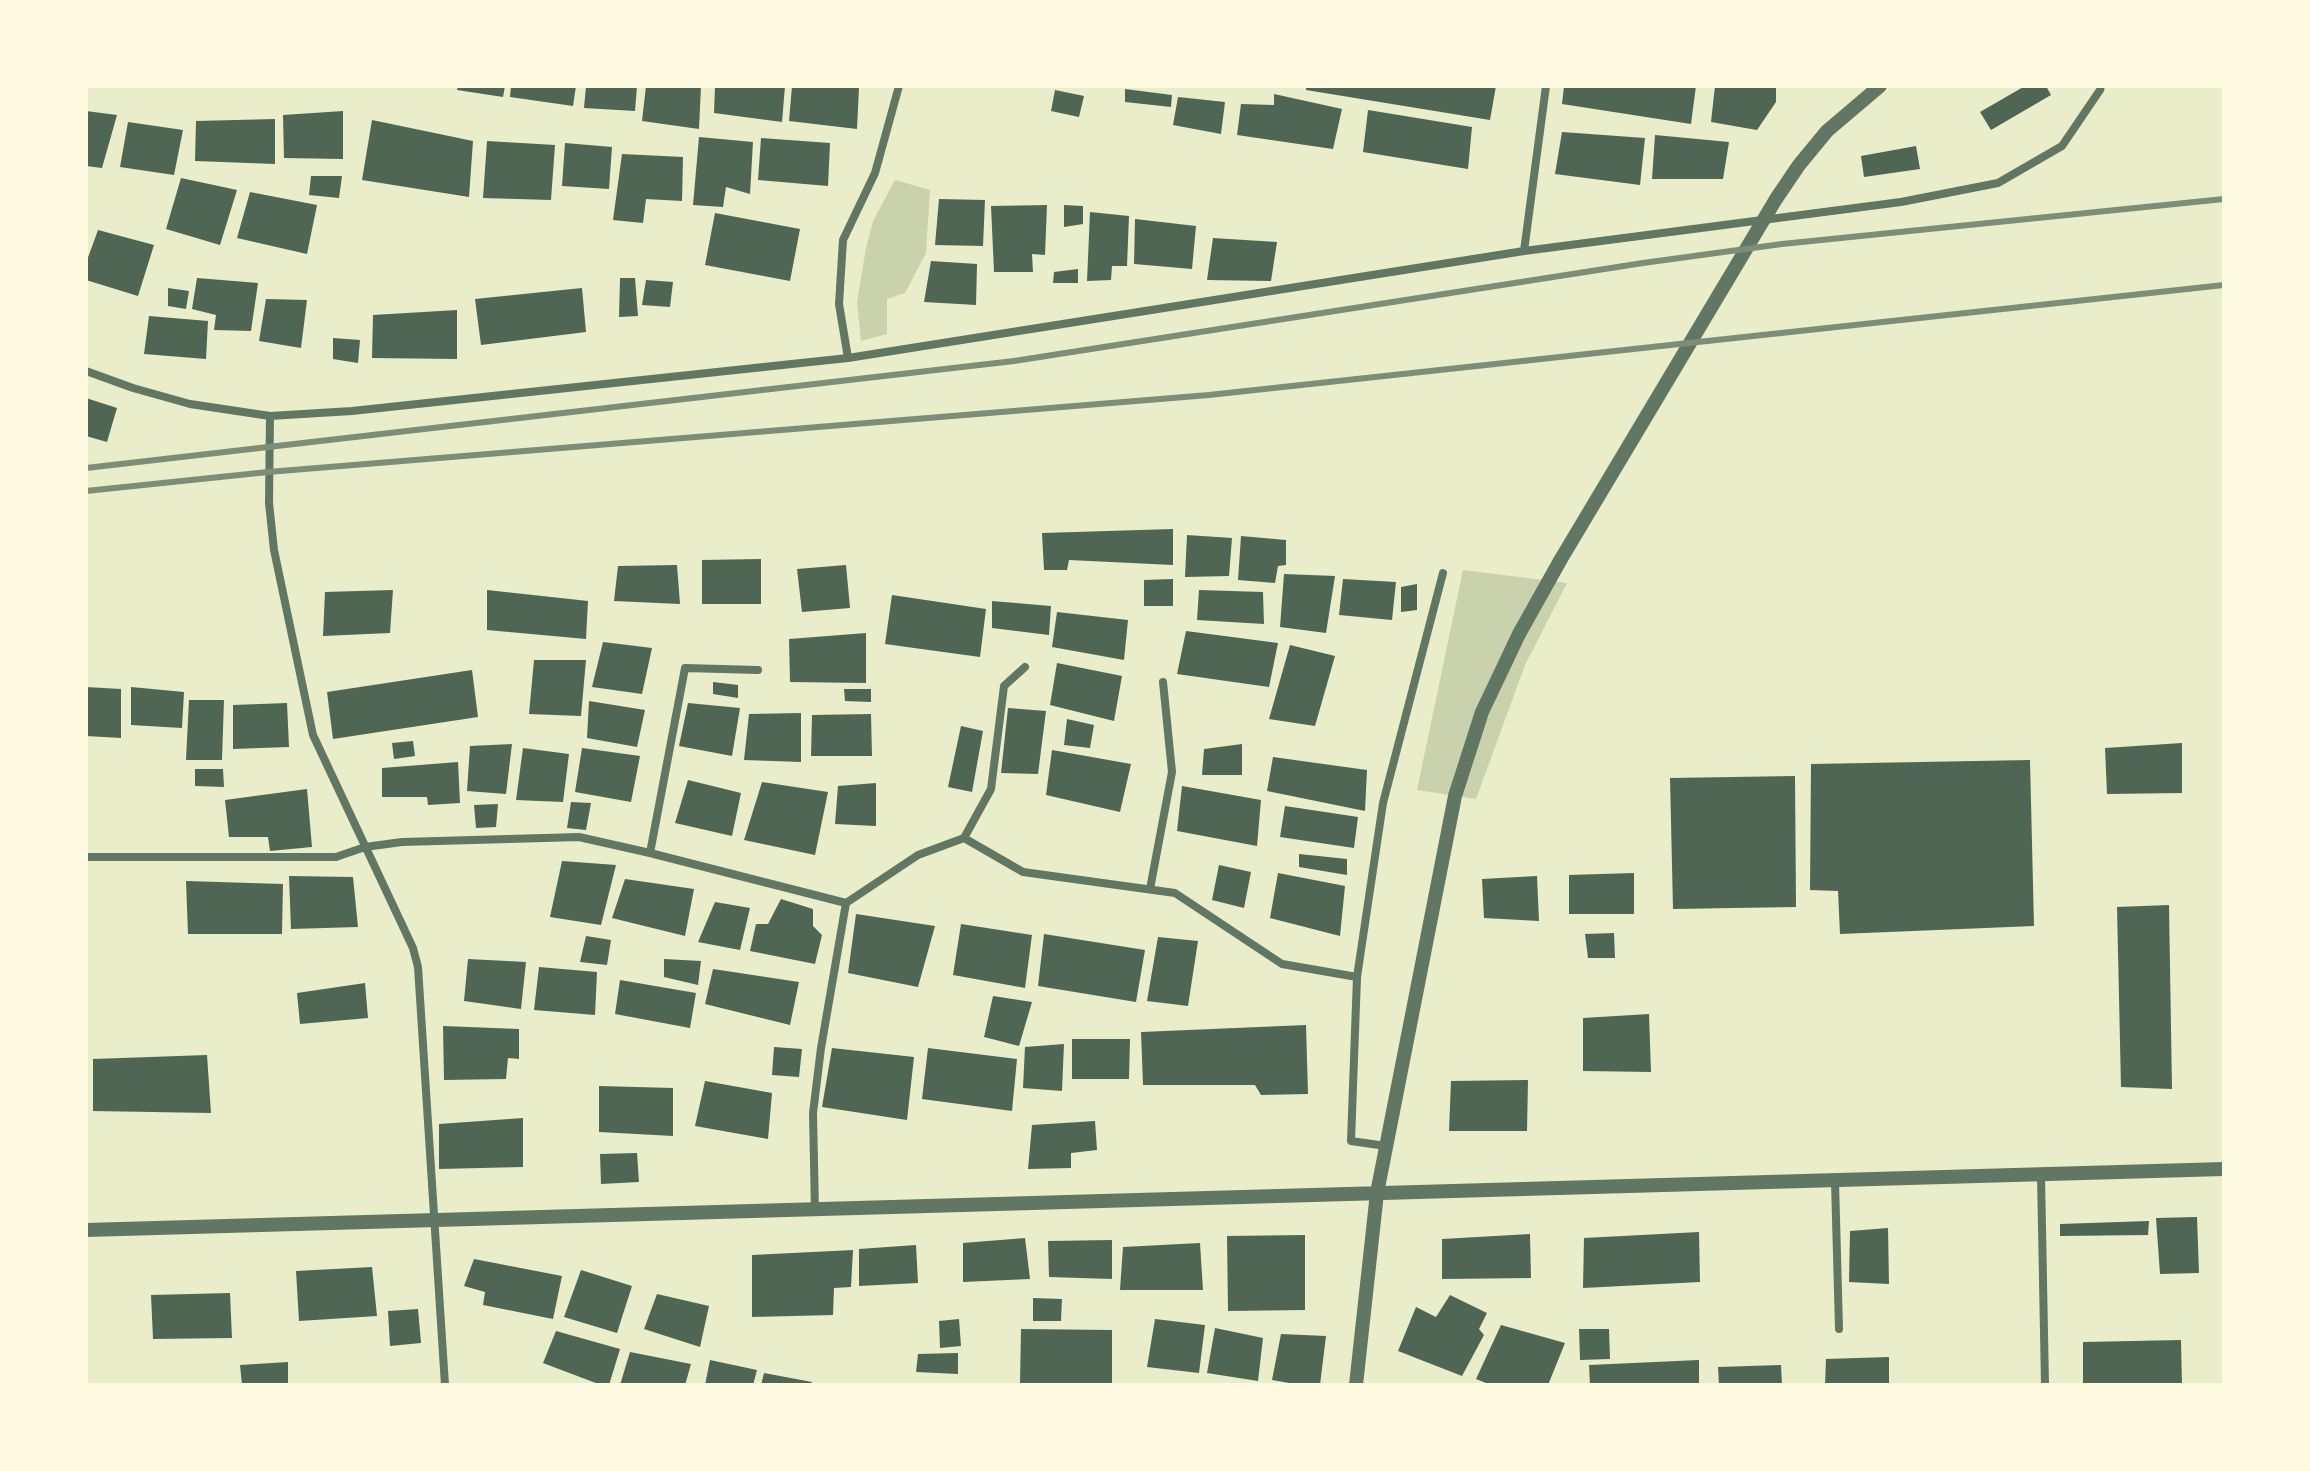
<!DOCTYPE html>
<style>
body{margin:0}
#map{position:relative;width:2310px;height:1471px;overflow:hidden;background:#e9edc9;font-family:"Source Sans 3",sans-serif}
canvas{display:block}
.frame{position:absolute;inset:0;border:88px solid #fefae0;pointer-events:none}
</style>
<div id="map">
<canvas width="2310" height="1471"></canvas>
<div class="frame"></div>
</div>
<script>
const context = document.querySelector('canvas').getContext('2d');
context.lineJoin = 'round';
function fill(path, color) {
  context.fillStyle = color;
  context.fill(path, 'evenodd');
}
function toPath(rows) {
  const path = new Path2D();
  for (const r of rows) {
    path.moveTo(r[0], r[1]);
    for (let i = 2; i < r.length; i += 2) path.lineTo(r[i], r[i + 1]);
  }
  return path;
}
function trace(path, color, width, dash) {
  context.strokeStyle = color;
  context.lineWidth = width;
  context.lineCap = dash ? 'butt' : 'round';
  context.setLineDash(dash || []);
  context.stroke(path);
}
const green = toPath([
 [895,180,930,190,926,253,905,293,887,299,887,334,861,341,857,302,866,248,873,221],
 [1463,570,1567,583,1525,665,1476,799,1417,790]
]);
const building = toPath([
 [458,86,505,86,503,97,457,90],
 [511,86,576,86,573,106,510,97],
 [586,86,637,86,635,111,584,108],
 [646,86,701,86,699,129,642,121],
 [715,86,785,86,782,122,714,113],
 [792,86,859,88,857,129,789,121],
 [1306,86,1496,86,1490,120,1306,90],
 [1564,86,1696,86,1691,124,1562,104],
 [1715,86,1776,86,1776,102,1757,130,1711,122],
 [2025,86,2046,86,2051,95,1991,130,1980,112],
 [1125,89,1172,95,1171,107,1125,102],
 [1055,90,1084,96,1079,117,1051,111],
 [1274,94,1342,109,1333,149,1237,135,1241,104,1274,105],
 [1178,97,1225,102,1221,134,1173,125],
 [1368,110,1472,127,1468,169,1363,152],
 [86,111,117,115,102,168,86,166],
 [343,111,343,159,284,158,283,115],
 [275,119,275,164,195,161,196,121],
 [372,120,473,141,469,197,362,180],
 [128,122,183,130,174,175,120,167],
 [1562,132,1645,138,1640,185,1555,174],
 [1655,135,1729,142,1723,179,1652,179],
 [699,137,753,142,750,194,726,187,723,207,693,205],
 [761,138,830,143,828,186,758,180],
 [487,141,555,145,551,200,483,198],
 [565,143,612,147,609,189,562,186],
 [1916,146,1920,169,1864,177,1861,156],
 [622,154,683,157,682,201,646,199,643,223,613,220],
 [311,176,342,176,339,198,309,195],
 [181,178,237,190,220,245,166,229],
 [250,192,317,205,307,254,237,238],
 [939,199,985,200,983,246,935,245],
 [1047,205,1045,255,1032,254,1033,272,994,272,991,206],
 [1064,205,1083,206,1083,224,1064,227],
 [1090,212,1129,216,1127,266,1112,266,1111,280,1087,281],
 [715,213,800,229,790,281,705,265],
 [1135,219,1196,226,1192,269,1134,264],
 [98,230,154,245,138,296,86,280,86,263],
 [1213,238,1277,242,1271,281,1207,280],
 [931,261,977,264,976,305,924,302],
 [1078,269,1078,283,1053,283,1054,272],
 [197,278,258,283,251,331,214,330,216,315,192,309],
 [620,278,635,278,638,316,619,317],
 [646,280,673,282,670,307,642,305],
 [168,288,189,291,186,309,168,306],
 [582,288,586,332,481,345,475,299],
 [266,299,307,300,301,348,259,341],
 [457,310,457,359,372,358,373,315],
 [149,316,208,321,206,359,144,354],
 [333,338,360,340,358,363,333,359],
 [86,398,117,408,107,442,86,436],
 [1173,529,1173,565,1069,560,1067,570,1044,570,1042,533],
 [1187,535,1232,538,1229,576,1185,577],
 [1241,536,1286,540,1286,565,1278,566,1275,583,1238,580],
 [761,559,761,604,702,604,702,560],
 [677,565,680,604,614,601,618,566],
 [846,565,850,608,802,612,797,569],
 [1284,574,1335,576,1326,633,1280,627],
 [1173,579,1173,606,1144,606,1144,580],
 [1343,579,1396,582,1392,620,1339,615],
 [1417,584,1417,610,1401,612,1401,587],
 [393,590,390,633,323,636,325,592],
 [487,590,588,601,586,639,487,630],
 [1199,590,1263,592,1264,624,1197,620],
 [892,595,986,609,980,657,885,644],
 [992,601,1051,606,1049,635,992,628],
 [1057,612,1128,620,1124,660,1052,647],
 [1186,631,1278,643,1269,687,1177,674],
 [866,633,866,683,790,682,789,639],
 [603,642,652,648,642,694,592,687],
 [1290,645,1335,656,1315,726,1269,719],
 [534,660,586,660,581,716,529,714],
 [1057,663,1122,676,1114,721,1050,705],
 [472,670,478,717,333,739,327,692],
 [713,682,738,685,738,698,713,694],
 [86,687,121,689,121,738,86,736],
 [131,687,184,692,182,728,131,725],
 [844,689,871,689,871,702,845,701],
 [189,700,224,700,222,760,186,760],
 [589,701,645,710,637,747,587,738],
 [287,703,289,747,233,749,233,705],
 [688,703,740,708,732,756,679,746],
 [1008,708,1046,711,1038,774,1001,773],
 [801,713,801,762,744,760,749,714],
 [871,714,872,756,811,756,812,715],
 [1067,719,1094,725,1090,748,1064,745],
 [961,726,983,731,972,792,948,787],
 [413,741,415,756,394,759,392,743],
 [2182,743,2182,793,2107,794,2105,748],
 [512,744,506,794,467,791,470,746],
 [1242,744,1242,775,1202,775,1204,749],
 [523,748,569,754,563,802,516,800],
 [582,748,640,756,631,802,575,792],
 [1052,750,1131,764,1120,812,1046,795],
 [1273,757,1367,770,1365,811,1267,791],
 [2030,760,2034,926,1840,934,1838,891,1810,890,1811,764],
 [458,762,460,803,428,805,427,797,382,797,382,768],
 [195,769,223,769,224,787,195,786],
 [1795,776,1796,907,1673,909,1670,778],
 [688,780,741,793,732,836,675,823],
 [762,782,828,792,815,855,744,840],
 [876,783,876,826,835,824,838,786],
 [1182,786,1261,800,1257,846,1177,831],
 [307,789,312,847,270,851,268,837,229,837,225,800],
 [571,802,591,803,586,830,567,828],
 [498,804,496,827,476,828,474,805],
 [1285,806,1358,817,1354,848,1280,837],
 [1299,854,1347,859,1347,875,1299,867],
 [562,861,616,865,601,925,550,917],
 [1219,865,1251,872,1244,908,1212,900],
 [1278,873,1345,886,1340,936,1270,918],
 [1634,873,1634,914,1569,914,1569,875],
 [289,876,353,877,358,927,291,929],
 [1537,876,1539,921,1484,918,1482,879],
 [625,879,694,889,685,936,612,918],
 [186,881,283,884,282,934,188,934],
 [781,899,813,909,813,926,822,935,815,964,750,951,756,924,768,924],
 [715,902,750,908,740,950,698,942],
 [2169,905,2172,1089,2121,1087,2117,907],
 [856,914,935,926,918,987,848,973],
 [961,924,1032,935,1025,988,953,975],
 [1614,933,1615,958,1588,958,1585,934],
 [1044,934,1145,950,1136,1002,1038,986],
 [586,936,611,940,607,965,580,962],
 [1158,937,1198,941,1188,1006,1147,1001],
 [468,959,526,962,521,1009,464,1001],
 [664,959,701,961,698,985,664,977],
 [539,967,597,972,595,1015,534,1010],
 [713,969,799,982,790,1025,705,1004],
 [620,980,696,993,690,1028,615,1014],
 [365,983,368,1018,300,1024,297,993],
 [993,996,1032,1002,1019,1046,984,1037],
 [1649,1014,1651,1072,1583,1071,1583,1018],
 [1306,1025,1308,1094,1261,1095,1255,1085,1143,1085,1141,1032],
 [443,1026,519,1029,519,1059,508,1058,506,1079,444,1080],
 [1072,1039,1130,1039,1129,1079,1072,1079],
 [1064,1044,1062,1091,1023,1088,1025,1047],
 [774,1047,802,1049,799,1077,772,1075],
 [832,1048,914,1057,907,1120,822,1107],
 [928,1048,1017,1059,1012,1111,922,1099],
 [207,1055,211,1113,93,1111,93,1059],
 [1528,1080,1527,1131,1449,1131,1451,1081],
 [705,1081,772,1093,768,1139,695,1126],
 [599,1086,673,1088,673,1136,599,1132],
 [523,1118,523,1167,439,1169,439,1124],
 [1095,1121,1097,1150,1071,1153,1071,1168,1028,1169,1032,1125],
 [637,1153,639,1182,601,1184,600,1154],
 [2197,1217,2199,1273,2160,1274,2156,1218],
 [2149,1221,2148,1235,2060,1236,2060,1224],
 [1888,1228,1889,1284,1849,1282,1850,1231],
 [1699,1232,1700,1282,1583,1288,1584,1238],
 [1530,1234,1531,1278,1442,1279,1442,1239],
 [1305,1235,1305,1310,1228,1311,1227,1236],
 [1025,1238,1030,1279,963,1282,963,1243],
 [1112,1240,1112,1279,1049,1277,1048,1241],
 [1200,1243,1203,1290,1120,1290,1123,1247],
 [916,1245,918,1283,859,1286,859,1249],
 [853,1250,851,1287,834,1288,833,1315,752,1317,752,1255],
 [474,1259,562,1276,553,1319,483,1305,485,1292,464,1286],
 [372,1267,377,1316,299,1321,296,1271],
 [581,1270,632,1286,617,1333,564,1317],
 [230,1293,232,1338,153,1339,151,1295],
 [657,1294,709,1306,700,1347,644,1329],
 [1450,1295,1487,1313,1479,1329,1484,1335,1462,1376,1398,1351,1416,1307,1436,1317],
 [1033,1298,1062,1299,1061,1321,1033,1321],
 [418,1309,421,1343,390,1346,388,1311],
 [959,1319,961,1346,940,1348,939,1321],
 [1155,1319,1205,1325,1199,1373,1147,1367],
 [1501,1325,1565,1343,1548,1385,1491,1385,1476,1379],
 [1215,1328,1263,1338,1258,1381,1207,1373],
 [1021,1329,1112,1330,1112,1385,1020,1384],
 [1579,1329,1609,1329,1610,1359,1580,1360],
 [556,1331,620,1349,609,1385,601,1385,543,1363],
 [1281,1334,1326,1336,1320,1385,1301,1385,1272,1380],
 [2181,1340,2182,1385,2083,1385,2083,1342],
 [630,1352,691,1364,685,1385,620,1385],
 [958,1353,958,1374,916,1372,918,1354],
 [1889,1357,1889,1385,1825,1385,1826,1359],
 [710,1360,757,1370,753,1385,705,1385],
 [1699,1360,1699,1385,1590,1385,1589,1365],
 [288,1362,288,1385,242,1385,240,1365],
 [1781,1365,1782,1385,1719,1385,1718,1367],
 [764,1373,812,1382,811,1385,761,1385]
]);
const minor = toPath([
 [1524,251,1546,86],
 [848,358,839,304,843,240,875,173,899,86],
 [86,371,133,388,190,404,270,416,352,411,848,358,1524,251,1901,202,1998,183,2062,146,2100,90,2101,86],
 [270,416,269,503,274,550,313,735,413,948,418,967,445,1385],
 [964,838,991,789,1004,686,1025,667],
 [650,853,685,668,758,670],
 [86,857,336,857,365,847,402,842,579,837,650,853,846,903],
 [1150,889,1172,772,1163,682],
 [1357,977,1383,803,1443,573],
 [2041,1175,2045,1385],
 [1835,1181,1839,1329],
 [815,1211,813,1113,821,1048,846,903,918,855,964,838,1023,872,1175,893,1282,964,1357,977,1351,1141,1386,1146]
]);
const tertiary = toPath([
 [86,1230,2224,1169],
 [1356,1385,1377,1193,1455,796,1482,712,1519,634,1561,559,1776,199,1799,165,1827,131,1880,86]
]);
const rail = toPath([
 [86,468,1014,361,1643,263,1782,244,2224,199],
 [86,491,268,472,1209,395,2224,285]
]);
fill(green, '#cad2ad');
fill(building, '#4f6655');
trace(minor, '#617663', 8);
trace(tertiary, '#617663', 14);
trace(rail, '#7c8e77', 6);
</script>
